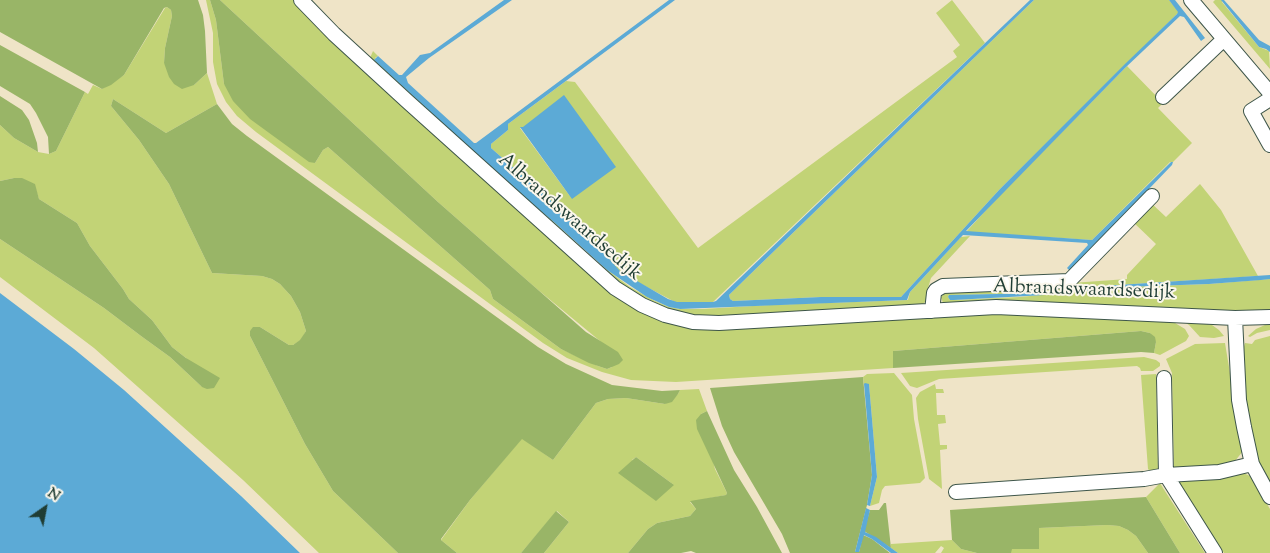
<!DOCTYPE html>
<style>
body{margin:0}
#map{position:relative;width:1270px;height:553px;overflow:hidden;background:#efe4c7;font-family:"Sorts Mill Goudy",serif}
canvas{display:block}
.north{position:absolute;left:20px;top:483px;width:50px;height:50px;-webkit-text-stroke:4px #fbf7ec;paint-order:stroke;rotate:33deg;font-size:14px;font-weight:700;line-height:20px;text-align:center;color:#1f3d34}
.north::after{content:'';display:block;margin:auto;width:18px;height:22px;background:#1f3d34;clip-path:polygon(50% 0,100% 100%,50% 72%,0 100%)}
</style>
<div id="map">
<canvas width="1270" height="553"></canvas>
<div class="north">N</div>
</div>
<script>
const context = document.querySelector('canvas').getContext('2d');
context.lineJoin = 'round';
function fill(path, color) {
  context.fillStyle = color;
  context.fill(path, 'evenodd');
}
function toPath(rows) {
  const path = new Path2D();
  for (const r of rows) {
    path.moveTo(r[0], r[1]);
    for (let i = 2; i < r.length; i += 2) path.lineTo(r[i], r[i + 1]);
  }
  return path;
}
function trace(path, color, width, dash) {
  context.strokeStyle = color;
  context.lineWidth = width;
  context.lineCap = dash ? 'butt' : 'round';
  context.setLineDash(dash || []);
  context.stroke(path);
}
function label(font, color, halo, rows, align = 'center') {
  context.font = font + ' "Sorts Mill Goudy",serif';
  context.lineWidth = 4;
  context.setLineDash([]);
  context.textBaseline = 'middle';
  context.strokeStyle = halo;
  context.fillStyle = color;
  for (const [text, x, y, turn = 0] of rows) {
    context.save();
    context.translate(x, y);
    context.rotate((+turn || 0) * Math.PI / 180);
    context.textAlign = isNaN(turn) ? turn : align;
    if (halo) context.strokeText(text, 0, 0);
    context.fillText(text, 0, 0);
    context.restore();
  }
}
const green = toPath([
 [206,0,210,0,216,20,224,84,315,163,323,150,328,147,481,282,490,290,493,299,561,349,598,366,607,369,612,367,600,341,537,289,438,202,220,0,293,0,331,37,606,287,663,319,978,313,1165,317,1185,329,1189,336,1186,341,1160,355,1154,353,1156,342,1150,333,1141,331,893,351,893,368,676,382,631,380,602,372,567,358,543,343,256,132,237,116,226,102,217,84,213,62,213,33],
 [952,0,985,43,713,302,675,302,626,276,614,266,579,225,491,148,491,144,508,130,508,124,566,81,575,82,698,248,957,57,953,51,960,45,936,13],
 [523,127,572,199,520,128],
 [1034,0,1169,0,1179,12,999,190,901,297,821,297,733,301,730,299,729,295,768,257],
 [1215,0,1222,0,1222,2,1259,47,1269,51,1270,69,1213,2],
 [167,7,171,10,172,16,165,48,164,63,194,85,207,73,217,104,166,133,113,99,111,106,139,140,169,184,212,273,262,276,272,279,280,284,291,296,300,312,306,331,301,340,293,345,289,345,260,327,250,331,250,336,305,444,333,491,398,553,319,553,243,480,94,348,0,277,0,239,104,308,141,336,170,357,202,387,186,358,172,347,152,320,129,299,123,289,90,246,77,223,39,199,34,184,14,178,0,181,0,125,14,138,38,152,49,154,56,151,85,92,88,94,93,85,102,89,124,75,165,8],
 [373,51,378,56,375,58,455,134,512,187,555,223,597,262,630,287,655,301,669,307,680,309,702,309,770,305,908,300,910,292,961,237,970,236,931,278,928,288,927,300,922,305,720,319,691,316,657,307,618,284,370,58],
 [1127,66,1163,103,1158,108,1192,143,1173,162,1170,162,1092,240,966,232,999,196],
 [1200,184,1221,210,1258,276,1103,286,1044,293,949,295,948,297,950,300,954,300,1020,297,1124,287,1209,284,1270,279,1270,310,1234,312,946,305,943,303,941,297,947,292,1127,279,1127,275,1156,244,1132,221,1150,202,1166,217],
 [1178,318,1212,325,1219,330,1224,336,1214,338,1200,337,1189,325],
 [1265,325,1270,325,1270,330,1257,333,1250,337,1248,336,1256,329],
 [1270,336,1270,485,1258,461,1251,439,1246,402,1243,350,1245,343,1252,344,1255,340],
 [1225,343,1243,451,1235,461,1226,464,1174,471,1172,373,1166,359,1195,344],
 [1144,357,1156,360,1160,363,1160,366,1153,371,1141,371,1140,368,1137,366,939,379,917,388,910,386,901,373],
 [894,373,912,395,914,419,925,478,920,483,885,486,882,490,879,503,870,506,877,477,869,384,864,384,863,377,867,374],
 [1156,374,1158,472,1152,473,1148,469,1141,375],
 [935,384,936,389,943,389,944,393,936,393,937,415,945,415,946,423,938,424,940,445,947,445,947,449,940,450,942,489,929,479,918,419,916,398,920,392],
 [699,389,707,411,701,414,715,469,727,493,726,495,690,502,696,509,690,516,657,523,648,529,628,553,544,553,569,522,557,511,521,553,457,553,441,540,470,500,522,438,553,460,596,403,608,399,626,398,665,404,678,394,680,390],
 [636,457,674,485,632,460],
 [1241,472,1250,476,1270,509,1270,553,1224,553,1179,484,1180,482,1218,477],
 [1160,483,1163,488,1205,553,1180,553,1146,497],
 [1107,525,1119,526,1128,530,1136,536,1148,553,1011,553,1011,549,1039,528],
 [952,540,961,549,977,553,941,553,944,548,941,546,935,553,898,553,891,548,891,544]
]);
const forest = toPath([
 [0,0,198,0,203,15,205,31,207,73,194,85,182,89,174,84,169,77,164,63,165,48,172,16,171,10,167,7,164,8,124,75,111,85,102,89,0,32],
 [210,0,220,0,438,202,586,332,618,352,623,360,619,364,607,369,589,363,561,349,493,299,490,290,481,282,328,147,323,150,315,163,309,162,250,119,233,101,224,84,216,20],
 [0,45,85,92,56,151,49,154,48,137,36,113,30,104,0,86],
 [0,96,22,110,29,120,37,143,38,152,14,138,0,125],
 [113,99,166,133,217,104,232,124,247,136,538,347,566,364,612,385,662,391,680,390,678,394,672,402,665,404,626,398,608,399,596,403,553,460,522,439,470,500,441,539,441,540,457,553,398,553,333,491,305,444,250,336,250,331,253,327,260,327,289,345,293,345,300,340,306,331,300,312,291,296,280,284,272,279,262,276,212,273,169,184,139,140,111,106],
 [14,178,22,178,35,184,39,199,77,223,90,246,123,289,129,299,152,320,172,347,186,358,220,378,214,388,207,389,202,387,170,357,141,336,104,308,0,239,0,181],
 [1141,331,1150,333,1155,337,1156,342,1154,353,1141,352,893,368,893,351],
 [863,377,872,475,867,505,855,552,859,552,863,535,872,539,890,553,790,553,782,534,734,452,722,426,710,388],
 [707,411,734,470,757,507,782,553,696,553,691,551,681,553,628,553,648,529,657,523,690,516,696,509,690,501,726,495,727,493,697,429,696,420,701,414],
 [636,457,674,485,656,501,618,473],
 [1146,497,1180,553,1148,553,1136,536,1128,530,1119,526,1107,525,1039,528,1039,549,1012,549,1011,553,977,553,961,549,952,540,950,510],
 [884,503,886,503,891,548,864,531,870,510,879,510],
 [556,511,569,522,544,553,521,553]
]);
const water = toPath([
 [504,0,512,0,429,58,406,77,408,83,474,143,476,143,669,0,675,0,508,124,508,130,491,144,491,148,579,225,620,271,668,299,677,302,713,302,716,301,1030,0,1034,0,768,257,729,295,730,299,733,301,821,297,901,297,999,190,1126,63,1177,14,1178,12,1169,0,1175,0,1205,38,1201,41,1184,17,1180,16,1125,68,966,231,1092,240,1171,162,1173,162,1172,165,1070,271,1067,268,1088,245,1087,243,963,235,910,292,907,300,680,309,669,307,647,297,607,270,555,223,512,187,374,60,378,56,399,75,402,75,420,55,430,53],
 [1221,0,1224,0,1259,40,1270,46,1270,52,1266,49,1259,47],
 [564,95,616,167,572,199,520,127,523,127],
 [1270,275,1270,279,1261,280,1209,284,1124,287,1045,295,954,300,950,300,948,297,949,295,1044,293,1103,286],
 [0,293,74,349,124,390,241,496,300,553,0,553],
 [865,383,869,384,877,477,870,506,867,505,872,475,864,384],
 [866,508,870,510,865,532,876,537,898,553,891,553,872,539,864,535,859,552,855,552]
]);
const minor = toPath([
 [301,0,334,34,407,101,615,288,642,305,665,315,693,322,719,323,996,307,1235,318,1270,317],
 [1191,0,1270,93],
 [1163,97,1224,39],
 [1270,99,1251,111,1270,145],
 [932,311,934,293,936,290,943,286,1069,281,1152,196],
 [1235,318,1239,400,1244,427,1252,464,1270,497],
 [1164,378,1166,475,1215,553],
 [956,492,1144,479,1166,475,1219,472,1252,464]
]);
const streetNames = [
 ["Albrandswaardsedijk",569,218,41],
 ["Albrandswaardsedijk",1084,291,2]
];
fill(green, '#c2d376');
fill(forest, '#99b567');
fill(water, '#5caad6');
trace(minor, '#3e564a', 16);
trace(minor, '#fff', 14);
label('20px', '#1f3d34', '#fbf7ec', streetNames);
</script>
